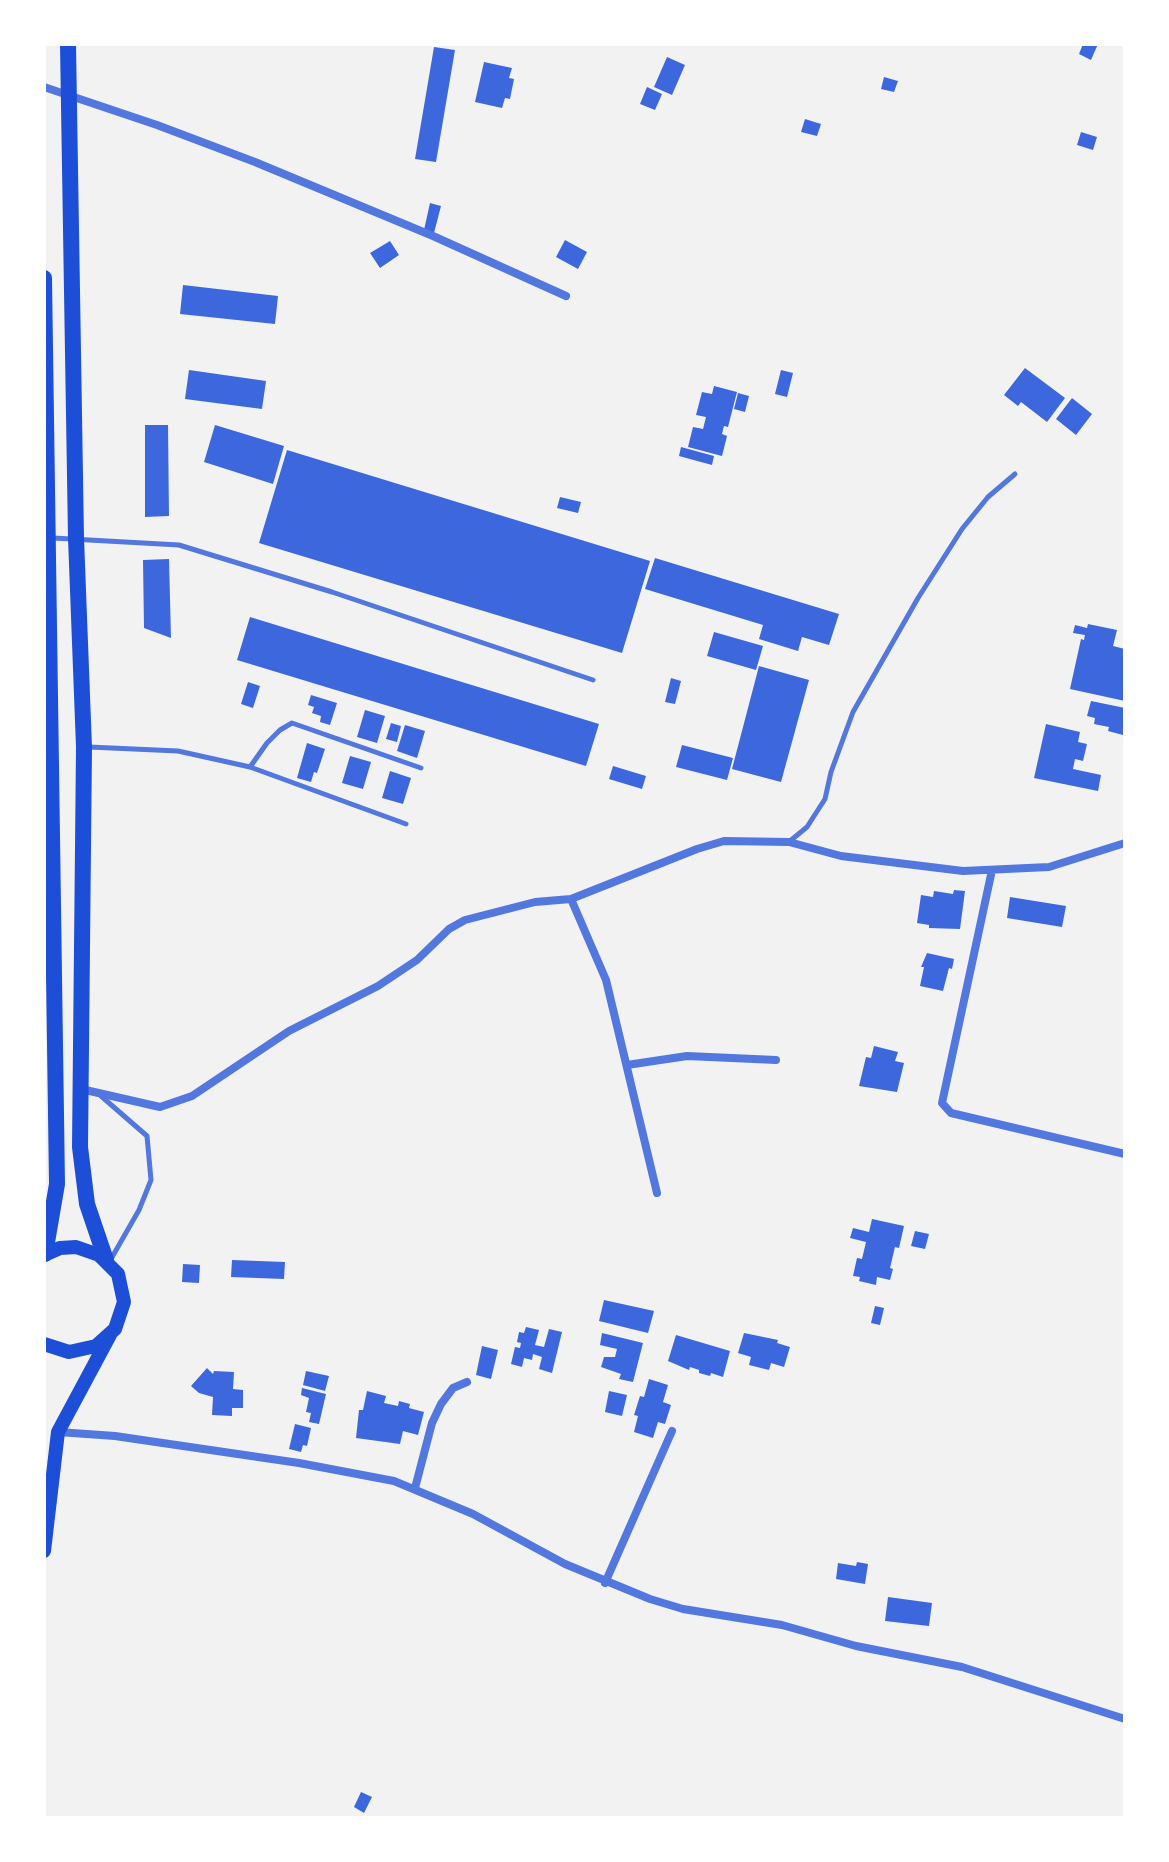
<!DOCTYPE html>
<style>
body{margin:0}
#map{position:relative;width:1169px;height:1862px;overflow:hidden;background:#f2f2f2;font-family:"Titillium Web",sans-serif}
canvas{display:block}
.frame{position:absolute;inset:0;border:46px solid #fff;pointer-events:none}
</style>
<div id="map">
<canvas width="1169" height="1862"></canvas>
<div class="frame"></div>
</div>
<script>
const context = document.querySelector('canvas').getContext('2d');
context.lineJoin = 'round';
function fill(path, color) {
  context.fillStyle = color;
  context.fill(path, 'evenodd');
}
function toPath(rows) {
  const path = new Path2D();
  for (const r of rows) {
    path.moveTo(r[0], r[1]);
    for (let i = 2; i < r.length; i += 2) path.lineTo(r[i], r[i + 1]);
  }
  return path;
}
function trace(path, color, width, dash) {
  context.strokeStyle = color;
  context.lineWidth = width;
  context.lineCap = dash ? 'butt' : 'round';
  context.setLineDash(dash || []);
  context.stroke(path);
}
const building = toPath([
 [1083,44,1098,44,1091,60,1079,54],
 [434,47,455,50,436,162,415,159],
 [667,57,685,65,672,95,654,87],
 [484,62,512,68,509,78,514,79,510,99,505,98,502,108,475,102],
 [884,77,898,81,894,92,881,89],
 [647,87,662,94,655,110,640,104],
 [805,119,821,124,817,136,801,132],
 [1081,132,1097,137,1093,150,1077,145],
 [430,203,441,206,434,233,424,230],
 [565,240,587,252,578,269,556,257],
 [390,241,399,255,380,268,370,253],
 [183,285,278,296,275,324,180,314],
 [1025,368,1065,398,1047,422,1021,402,1018,406,1004,395],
 [189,370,266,381,262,409,185,399],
 [781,370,793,373,787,397,775,394],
 [714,386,737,392,728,427,724,426,722,434,727,436,722,456,688,447,693,427,703,429,706,417,696,415,702,392,712,394],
 [738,393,749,396,745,412,734,409],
 [1072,398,1092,414,1076,435,1056,419],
 [145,425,168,425,169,516,145,517],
 [215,425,284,446,273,484,204,462],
 [681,447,714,456,712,465,679,456],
 [287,450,650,561,622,653,259,543],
 [560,497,581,502,578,513,557,508],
 [655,558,839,614,829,645,802,637,798,651,759,639,763,625,645,589],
 [169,559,171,638,144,628,143,560],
 [250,617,599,724,586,766,237,660],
 [1088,624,1117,630,1113,646,1125,649,1125,701,1070,689,1081,639,1084,640,1085,635,1073,633,1075,625,1087,628],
 [714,632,763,646,756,670,707,656],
 [759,666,809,680,781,782,732,769],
 [671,678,681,681,675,704,665,702],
 [248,682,260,686,253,708,241,704],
 [311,695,337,703,330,725,320,722,321,716,312,713,314,707,308,705],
 [1091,701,1125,708,1123,735,1108,731,1109,727,1094,724,1095,718,1087,716],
 [365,710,385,716,377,743,357,737],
 [391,723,401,726,397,742,386,739],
 [1046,724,1080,732,1078,742,1087,744,1083,761,1075,759,1073,769,1101,775,1098,791,1034,778],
 [405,725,425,731,417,758,397,751],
 [307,743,325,749,317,773,314,772,311,782,297,778],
 [682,745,733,758,727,780,676,767],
 [350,756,371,762,363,789,342,783],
 [613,766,646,776,642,789,609,779],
 [390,771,411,778,403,804,382,798],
 [954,890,965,891,960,929,929,928,929,925,917,923,921,895,933,897,934,891,953,894],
 [1010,897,1066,906,1062,927,1007,918],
 [927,953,954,959,952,969,949,968,943,991,920,986,924,967,921,967],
 [874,1046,898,1052,895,1061,904,1063,897,1092,859,1086,866,1057,871,1058],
 [872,1219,904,1226,899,1248,895,1247,890,1268,893,1269,890,1280,877,1277,876,1285,859,1281,860,1277,853,1276,857,1258,862,1259,866,1242,850,1238,853,1228,869,1232],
 [915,1231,929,1234,925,1249,911,1246],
 [232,1260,285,1262,284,1279,231,1277],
 [183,1264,200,1265,199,1283,182,1282],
 [604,1300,654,1311,648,1333,599,1321],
 [875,1306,884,1308,880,1325,871,1323],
 [526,1327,539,1330,535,1345,544,1347,549,1329,562,1332,552,1373,539,1369,542,1357,533,1354,532,1360,524,1358,522,1367,511,1364,515,1347,520,1348,521,1343,517,1342,519,1332,524,1333],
 [602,1333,643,1343,633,1382,619,1379,621,1374,601,1367,604,1357,615,1357,617,1349,600,1345],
 [744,1333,778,1340,777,1343,790,1347,784,1367,771,1363,769,1370,749,1365,751,1357,738,1353],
 [676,1335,730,1351,723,1377,711,1373,710,1376,699,1373,699,1370,690,1367,689,1370,668,1361],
 [482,1346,498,1350,491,1379,476,1375],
 [207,1368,213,1374,214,1371,234,1372,233,1389,243,1390,243,1408,232,1408,232,1416,212,1415,213,1397,199,1393,191,1386],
 [306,1371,329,1376,325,1391,303,1385],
 [649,1379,668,1385,663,1402,671,1405,665,1424,658,1422,653,1438,634,1432,638,1416,634,1415,640,1396,644,1397],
 [302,1388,326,1394,319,1424,309,1422,311,1413,306,1412,309,1398,301,1395],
 [367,1391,386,1396,384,1403,398,1406,399,1401,410,1404,409,1408,424,1412,418,1435,403,1431,400,1444,356,1438,359,1410,363,1410],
 [609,1391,627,1395,622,1416,605,1412],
 [295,1424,311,1428,307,1446,303,1445,301,1452,289,1449],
 [857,1562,868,1564,865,1584,836,1579,838,1563,856,1566],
 [888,1597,932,1603,929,1626,885,1621],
 [361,1792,372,1797,364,1813,354,1807]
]);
const service = toPath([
 [53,538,179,545,332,592,593,680],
 [89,747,178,751,250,767,406,824],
 [250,767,267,743,280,730,292,723,421,768],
 [790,841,807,827,825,799,831,772,853,712,918,598,962,529,988,497,1015,474],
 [101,1096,147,1136,151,1180,139,1210,111,1259]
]);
const minor = toPath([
 [44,87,157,125,255,162,433,236,566,296],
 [992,870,942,1103,951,1113,1125,1154],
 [571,899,606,980,657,1193],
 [627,1065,687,1056,776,1060],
 [81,1089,160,1107,192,1096,289,1031,378,986,417,960,449,929,465,920,535,902,571,899,697,849,724,841,789,842,841,856,963,871,1049,867,1125,843],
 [58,1432,115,1436,299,1463,394,1481,473,1514,565,1564,650,1599,683,1609,782,1625,856,1646,962,1667,1125,1719],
 [415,1488,432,1423,441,1404,453,1388,467,1382],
 [605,1583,672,1431]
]);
const primary = toPath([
 [44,1255,60,1248,76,1247,99,1255,118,1274,124,1302,115,1329,96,1346,69,1352,44,1344],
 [44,1551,58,1432,110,1335]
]);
const trunk = toPath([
 [68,44,76,538,84,747,80,1147,87,1204,106,1260],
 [44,278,57,1184,45,1254]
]);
fill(building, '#3d67dc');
trace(service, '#5277de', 5);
trace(minor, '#5277de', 8);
trace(primary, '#1d4ed8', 14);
trace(trunk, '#1d4ed8', 16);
</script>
